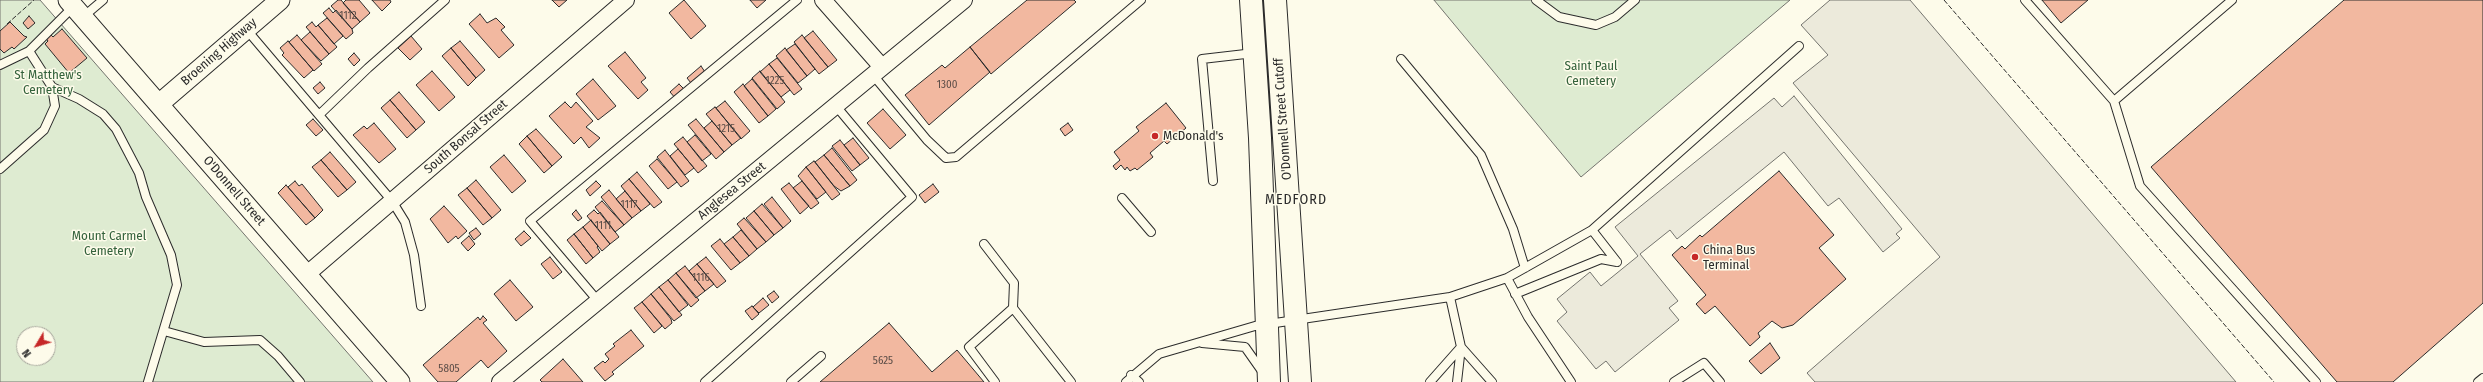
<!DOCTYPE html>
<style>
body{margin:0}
#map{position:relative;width:2483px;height:382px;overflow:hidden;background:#fdfbea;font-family:"Fira Sans Condensed",sans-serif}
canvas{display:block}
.north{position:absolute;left:16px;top:326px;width:40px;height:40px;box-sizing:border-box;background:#fdfbea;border:1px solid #a9a89e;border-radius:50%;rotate:232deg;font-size:11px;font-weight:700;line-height:16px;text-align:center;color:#2b2b2b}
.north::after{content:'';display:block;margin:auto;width:14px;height:18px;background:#c62828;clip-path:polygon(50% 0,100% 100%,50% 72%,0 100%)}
</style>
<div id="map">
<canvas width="2483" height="382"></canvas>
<div class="north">N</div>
</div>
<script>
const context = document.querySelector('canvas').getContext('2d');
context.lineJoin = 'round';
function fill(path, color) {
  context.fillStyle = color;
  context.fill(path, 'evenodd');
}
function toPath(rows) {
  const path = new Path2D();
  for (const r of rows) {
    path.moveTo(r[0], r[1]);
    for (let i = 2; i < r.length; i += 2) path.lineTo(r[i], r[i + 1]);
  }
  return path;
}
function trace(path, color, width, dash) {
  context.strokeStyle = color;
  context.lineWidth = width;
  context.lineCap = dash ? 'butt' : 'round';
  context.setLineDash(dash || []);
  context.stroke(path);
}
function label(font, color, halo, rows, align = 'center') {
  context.font = font + ' "Fira Sans Condensed",sans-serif';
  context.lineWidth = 3;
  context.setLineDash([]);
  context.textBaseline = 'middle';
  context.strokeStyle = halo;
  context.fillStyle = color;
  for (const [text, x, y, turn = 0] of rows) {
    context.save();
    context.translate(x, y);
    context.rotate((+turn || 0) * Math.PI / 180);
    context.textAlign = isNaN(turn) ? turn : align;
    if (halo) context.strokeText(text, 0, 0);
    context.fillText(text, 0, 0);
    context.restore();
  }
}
const green = toPath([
 [0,0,40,0,373,382,0,382,0,0],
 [24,334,48,334,48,358,24,358,24,334],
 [1434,0,1790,0,1581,177,1434,0]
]);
const parking = toPath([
 [1830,0,1910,0,2236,382,1815,382,1807,373,1940,257,1793,83,1828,55,1801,25,1830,0],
 [1794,96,1902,229,1896,234,1900,238,1883,252,1839,198,1828,206,1784,152,1677,239,1670,230,1640,254,1678,301,1669,308,1679,320,1615,372,1606,361,1596,369,1557,321,1567,312,1557,299,1590,272,1601,286,1638,256,1615,227,1774,98,1782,107,1794,96]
]);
const building = toPath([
 [338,0,341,0,360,22,352,29,331,6,338,0],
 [346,0,359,0,370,13,360,22,343,3,346,0],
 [372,0,390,0,391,2,382,11,372,0],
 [552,0,567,0,559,7,552,0],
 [684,0,706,26,691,39,669,13,684,0],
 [750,0,766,0,757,8,750,0],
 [1027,0,1074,0,1076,2,991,74,970,47,1027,0],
 [2042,0,2088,0,2061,23,2042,0],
 [2344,0,2483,0,2483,303,2393,382,2337,382,2151,167,2344,0],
 [329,8,333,13,336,10,352,29,353,33,346,39,323,13,329,8],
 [480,14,487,23,496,18,505,27,501,30,514,45,499,58,469,24,480,14],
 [29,16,35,23,28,29,23,23,29,16],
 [327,18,343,36,334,44,318,25,327,18],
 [10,22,24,36,27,37,14,49,12,47,4,53,0,49,0,31,10,22],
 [312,22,316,27,318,25,337,47,329,54,306,27,312,22],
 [62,29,87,58,69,73,45,44,48,41,45,37,50,34,53,37,62,29],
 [813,31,837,60,828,67,804,38,813,31],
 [310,32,329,54,321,61,301,40,310,32],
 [297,35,322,64,314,71,289,42,297,35],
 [802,35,828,67,819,74,794,42,802,35],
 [411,36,422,49,410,60,398,48,411,36],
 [288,41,313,70,304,78,282,55,284,53,280,48,288,41],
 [460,41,485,70,476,78,451,48,460,41],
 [795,44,815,69,807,76,786,50,795,44],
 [970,47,990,72,929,125,905,95,942,65,945,68,970,47],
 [451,48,476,78,468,86,442,56,451,48],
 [785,48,807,76,798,83,776,56,785,48],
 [625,52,646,78,641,82,648,90,638,99,608,66,625,52],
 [354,53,360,60,354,66,348,59,354,53],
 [777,58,802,89,794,95,769,64,777,58],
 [769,64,790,90,781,97,760,72,769,64],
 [701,66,705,72,691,83,687,78,701,66],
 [432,71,455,97,439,111,416,85,432,71],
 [760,71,785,102,777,109,752,78,760,71],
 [593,79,616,106,598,120,576,94,593,79],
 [752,79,776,109,768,116,744,86,752,79],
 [320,82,325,88,318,94,313,88,320,82],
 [679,84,685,90,676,99,670,92,679,84],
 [743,84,768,116,759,123,734,92,743,84],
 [399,92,425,122,416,130,390,100,399,92],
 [390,100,416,130,407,138,381,108,390,100],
 [725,101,750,131,741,139,716,108,725,101],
 [565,102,571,108,576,102,593,121,586,127,600,138,589,148,581,137,574,144,549,116,565,102],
 [1166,103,1186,128,1167,144,1164,141,1150,153,1153,157,1137,170,1135,168,1130,171,1127,167,1125,170,1121,165,1116,170,1113,166,1120,160,1114,152,1139,131,1136,127,1166,103],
 [715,107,741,138,732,145,706,114,715,107],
 [883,109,906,135,890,149,867,123,883,109],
 [313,119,323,130,316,136,306,125,313,119],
 [696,119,724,152,716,159,688,125,696,119],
 [712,121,732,145,724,152,704,128,712,121],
 [374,123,396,149,379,163,353,135,364,126,367,129,374,123],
 [1068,123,1073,130,1065,136,1060,129,1068,123],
 [536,129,562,157,552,166,527,136,536,129],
 [695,135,711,154,702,161,687,142,695,135],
 [527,136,552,166,544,173,519,144,527,136],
 [683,137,707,166,698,173,674,144,683,137],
 [853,138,869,158,860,165,844,145,853,138],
 [840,140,860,165,852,171,832,146,840,140],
 [832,148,857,180,850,186,824,155,832,148],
 [678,149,694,168,685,175,670,156,678,149],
 [665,150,689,181,681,187,657,157,665,150],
 [330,152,356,182,347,190,321,160,330,152],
 [504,155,526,181,512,193,490,167,504,155],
 [824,155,850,186,841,191,834,186,815,162,824,155],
 [657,159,677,182,668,189,649,166,657,159],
 [321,160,347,190,338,197,312,167,321,160],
 [814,161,840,194,832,200,806,167,814,161],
 [806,167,826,192,817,199,798,176,806,167],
 [1779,171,1834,235,1819,248,1846,279,1793,325,1782,328,1772,321,1758,333,1760,337,1750,346,1715,306,1705,314,1696,304,1706,295,1672,255,1682,246,1685,249,1700,235,1702,237,1779,171],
 [637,172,662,202,654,208,629,179,637,172],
 [629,179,650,204,641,211,621,186,629,179],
 [476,180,501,210,492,218,467,188,476,180],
 [295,181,299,186,302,184,323,210,315,218,288,187,295,181],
 [596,181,601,186,590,196,586,190,596,181],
 [802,181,819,203,811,209,793,188,802,181],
 [789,183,809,206,800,214,781,189,789,183],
 [933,184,939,192,925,203,919,195,933,184],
 [286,185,315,218,306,225,278,193,286,185],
 [467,188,492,218,483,225,458,195,467,188],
 [609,190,632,218,624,225,601,197,609,190],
 [625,191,641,211,632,218,616,199,625,191],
 [772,197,791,221,783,228,764,204,772,197],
 [602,201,624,225,615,232,595,207,602,201],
 [762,204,783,228,774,235,754,211,762,204],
 [444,206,467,231,458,239,456,236,448,243,430,219,444,206],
 [576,210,582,218,578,221,572,214,576,210],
 [594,210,598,214,600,212,619,237,610,244,587,216,594,210],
 [754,211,774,235,766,242,746,218,754,211],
 [744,218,766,242,757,249,737,224,744,218],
 [591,220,610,244,602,251,583,227,591,220],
 [583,227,598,246,597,247,600,252,593,258,574,234,583,227],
 [476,228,481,234,474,240,469,233,476,228],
 [741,230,757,249,749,256,733,237,741,230],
 [524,231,531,238,521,246,515,239,524,231],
 [574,234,593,258,586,264,567,240,574,234],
 [469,236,475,244,468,251,461,243,469,236],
 [733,237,749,256,740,263,724,244,733,237],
 [720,239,740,263,731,270,711,246,720,239],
 [550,257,562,272,553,279,541,264,550,257],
 [706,257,726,281,717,288,697,264,706,257],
 [697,264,714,284,705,291,689,271,697,264],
 [685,266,705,291,696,298,676,273,685,266],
 [676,273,699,300,691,307,668,280,676,273],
 [510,280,533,307,516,321,494,294,510,280],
 [668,280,688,305,679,312,659,287,668,280],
 [659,287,682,315,674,321,651,294,659,287],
 [774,291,779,297,772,303,767,296,774,291],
 [651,294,671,319,672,323,665,329,642,302,651,294],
 [763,298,769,305,759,313,753,307,763,298],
 [642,302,662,326,654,333,634,308,642,302],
 [752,306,759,314,752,320,745,311,752,306],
 [483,316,487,320,483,323,507,351,488,368,481,360,456,382,438,382,423,365,478,317,480,320,483,316],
 [889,323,932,372,957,350,984,382,820,382,889,323],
 [631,330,644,346,612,372,614,374,605,381,594,368,603,361,605,363,609,359,605,354,615,346,613,344,631,330],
 [1770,343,1780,358,1761,374,1749,361,1770,343],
 [563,359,583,382,542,382,540,380,563,359]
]);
const service = toPath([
 [1536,0,1559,17,1596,25,1615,17,1635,0],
 [2025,0,2114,101],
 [2232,0,2114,101,2140,186,2316,382],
 [83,17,103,0],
 [246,29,392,201,405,222,414,255,421,306],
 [1401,59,1481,155,1513,229,1525,268],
 [0,65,29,51,74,6],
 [873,75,927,140,946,158,956,157,1141,0],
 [52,87,79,99,103,114,116,129,139,173,146,197,171,255,177,285,148,382],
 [319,115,368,68,445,0],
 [0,169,44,130,55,106,52,87,29,51],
 [1213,181,1202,59,1254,53],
 [1122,198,1151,232],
 [1592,230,1617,262],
 [984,244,1014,283,1013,308,969,347,995,382],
 [1507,278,1528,317,1571,382],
 [1515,294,1601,259,1617,262],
 [1450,297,1461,347,1492,382],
 [598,301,530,221,797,0],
 [1013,308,1071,382],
 [164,331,204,342,260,340,278,356,300,382],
 [1202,343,1245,347,1264,374],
 [1131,375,1139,382],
 [705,382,912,197,836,106],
 [791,382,821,356],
 [1126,382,1159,354,1255,326,1450,297,1507,278,1592,230,1799,46],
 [1430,382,1461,347],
 [1457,382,1461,347],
 [1674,382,1704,363,1720,382],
 [2478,382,2483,378]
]);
const minor = toPath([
 [823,0,882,67],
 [306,275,626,0],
 [500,382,964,0]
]);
const tertiary = toPath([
 [68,0,400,382],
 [159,104,280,0]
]);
const secondary = toPath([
 [1251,0,1260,138,1269,382],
 [1275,0,1300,382]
]);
const fence = toPath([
 [1944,0,2274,382],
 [7,24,34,0]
]);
const markers = [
 [1155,136,4,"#c62828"],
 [1695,257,4,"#c62828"]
];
const numberNames = [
 ["1112",348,16],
 ["1225",775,81],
 ["1300",947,85],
 ["1215",726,129],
 ["1117",629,205],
 ["1111",603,226],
 ["1116",701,278],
 ["5625",883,361],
 ["5805",449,369]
];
const streetNames = [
 ["Broening Highway",219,52,-41],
 ["O'Donnell Street Cutoff",1283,119,-94],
 ["South Bonsal Street",466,137,-41],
 ["O'Donnell Street",234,191,49],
 ["Anglesea Street",732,191,-39]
];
const parkNames = [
 ["Saint Paul",1591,66],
 ["Cemetery",1591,81],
 ["St Matthew's",48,75],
 ["Cemetery",48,90],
 ["Mount Carmel",109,236],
 ["Cemetery",109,251]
];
const poiNames = [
 ["McDonald's",1163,136],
 ["China Bus",1703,250],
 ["Terminal",1703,265]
];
const neighbourhoodNames = [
 ["MEDFORD",1296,200]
];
fill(green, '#deebd1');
trace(green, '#74746e', 1);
fill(parking, '#eceadb');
trace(parking, '#74746e', 1);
fill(building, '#f2b8a0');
trace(building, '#2b2b2b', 1);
trace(service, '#2b2b2b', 10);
trace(minor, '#2b2b2b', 18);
trace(tertiary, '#2b2b2b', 21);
trace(secondary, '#2b2b2b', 24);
trace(service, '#fdfbea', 8);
trace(minor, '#fdfbea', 16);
trace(tertiary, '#fdfbea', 19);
trace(secondary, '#fdfbea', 22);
trace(fence, '#2b2b2b', 1, [5, 2]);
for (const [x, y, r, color] of markers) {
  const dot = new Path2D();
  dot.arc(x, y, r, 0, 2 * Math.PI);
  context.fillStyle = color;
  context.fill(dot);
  trace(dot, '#fdfbea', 1.5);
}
label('11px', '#5d4e48', null, numberNames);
label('13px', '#2b2b2b', '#fdfbea', streetNames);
label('13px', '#34623c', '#fdfbea', parkNames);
label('13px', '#2b2b2b', '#fdfbea', poiNames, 'left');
context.letterSpacing = '1px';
label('14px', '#2b2b2b', '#fdfbea', neighbourhoodNames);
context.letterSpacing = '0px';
</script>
